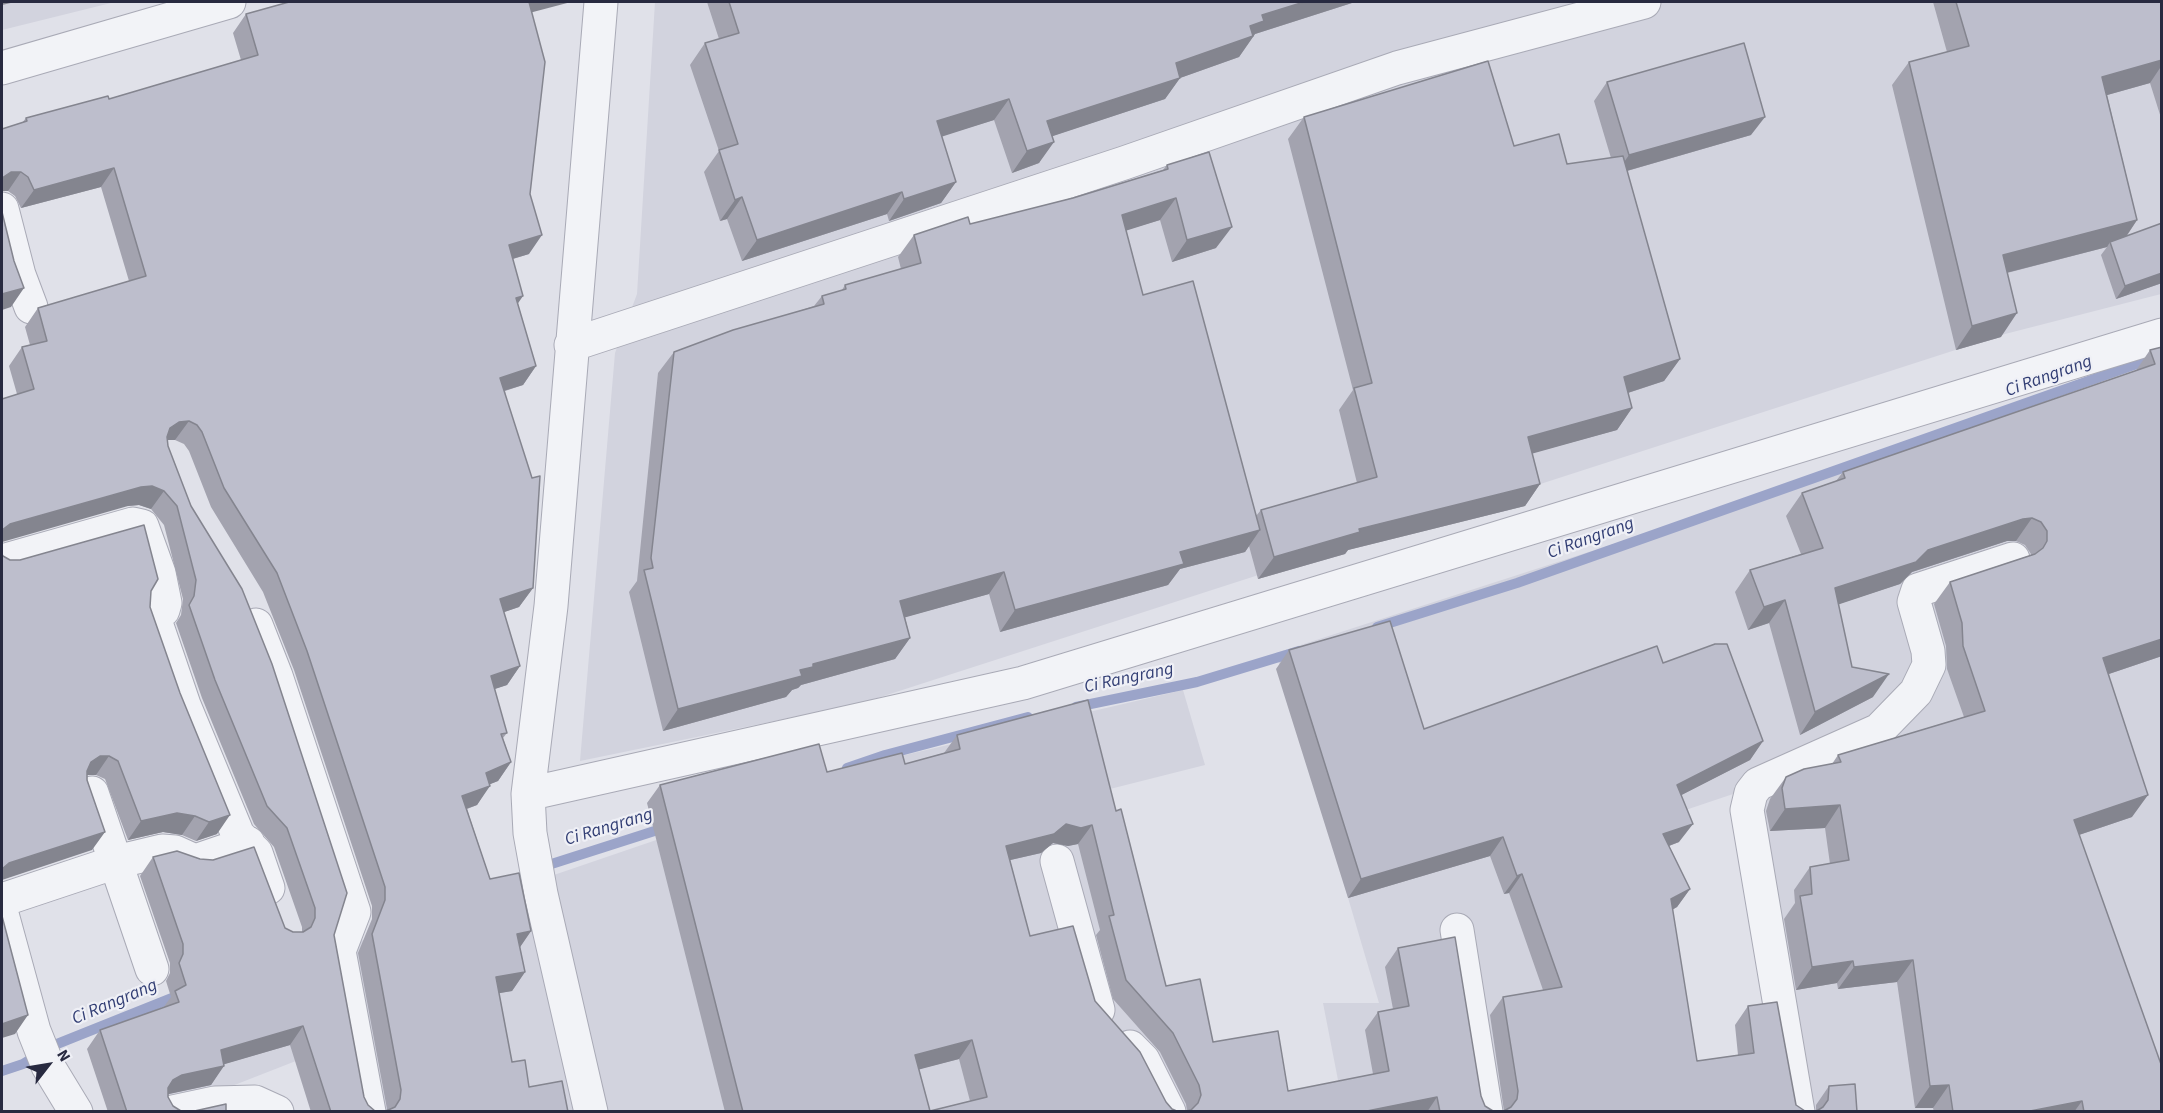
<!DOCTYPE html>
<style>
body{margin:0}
#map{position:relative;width:2163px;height:1113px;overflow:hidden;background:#e0e1e9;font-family:"Source Sans 3",sans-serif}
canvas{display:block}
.frame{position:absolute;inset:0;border:3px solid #282a40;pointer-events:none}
.north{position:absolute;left:18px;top:1035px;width:60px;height:60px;-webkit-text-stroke:4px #eff0f6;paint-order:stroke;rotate:59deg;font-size:16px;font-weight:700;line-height:24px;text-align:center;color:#282a40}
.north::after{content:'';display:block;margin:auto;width:21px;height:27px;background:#282a40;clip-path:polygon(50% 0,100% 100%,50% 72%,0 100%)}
</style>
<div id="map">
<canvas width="2163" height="1113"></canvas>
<div class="frame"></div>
<div class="north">N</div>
</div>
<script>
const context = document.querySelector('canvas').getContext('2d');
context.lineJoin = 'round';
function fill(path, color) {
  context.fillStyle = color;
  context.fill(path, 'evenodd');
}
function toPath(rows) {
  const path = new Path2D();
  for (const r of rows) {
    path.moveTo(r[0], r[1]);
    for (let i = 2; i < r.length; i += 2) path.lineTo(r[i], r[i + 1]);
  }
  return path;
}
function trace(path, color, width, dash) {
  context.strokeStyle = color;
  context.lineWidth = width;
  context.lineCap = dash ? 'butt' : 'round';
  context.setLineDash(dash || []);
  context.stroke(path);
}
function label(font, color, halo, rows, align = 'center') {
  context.font = font + ' "Source Sans 3",sans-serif';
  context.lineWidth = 4.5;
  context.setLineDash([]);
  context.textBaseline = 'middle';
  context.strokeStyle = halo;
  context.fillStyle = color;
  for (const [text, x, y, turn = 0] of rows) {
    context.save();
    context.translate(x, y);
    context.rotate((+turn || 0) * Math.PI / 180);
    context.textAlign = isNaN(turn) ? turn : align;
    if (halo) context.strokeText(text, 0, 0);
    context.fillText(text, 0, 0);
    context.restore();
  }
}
const built = toPath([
 [2,2,115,2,2,30],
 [655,2,2161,2,2161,294,2005,334,862,703,580,761,615,353,637,294],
 [2161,367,2161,1111,1815,1111,1745,790,1638,826,1588,1111,1344,1111,1323,1003,1379,1003,1276,653],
 [1183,690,1205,765,1106,790,1162,997,1250,1111,323,1111,301,1059,168,1111,112,1026,905,755]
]);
const stream = toPath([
 [1377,627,1517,583,2162,355],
 [1076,707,1197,682,1299,651],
 [847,768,885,755,1028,717],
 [539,868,667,827],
 [2,1071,23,1064,52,1046,182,994]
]);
const minor = toPath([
 [2,68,229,2],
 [2,209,19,275,31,307],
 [571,345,1124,163,1397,68,1644,2],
 [2,561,133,524,142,526,159,573,165,603,163,610,156,612,155,620,184,705,238,835,256,853,268,888],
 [256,625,276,676,354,912,339,951,369,1112],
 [92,793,152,969],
 [528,794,1023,683,2162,335],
 [1057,861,1098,1010],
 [2,900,116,862,162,851,175,852,195,861,248,843],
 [2,914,34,1031,48,1066,76,1112],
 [1457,930,1486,1112],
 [1130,1047,1143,1060,1169,1112],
 [173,1112,215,1103,255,1102,277,1112],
 [591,1112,541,894,530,833,528,794,551,606,601,2],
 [1798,1112,1747,810,1751,793,1758,784,1879,730,1916,692,1929,665,1928,651,1914,602,1918,590,2013,559]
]);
const wall = toPath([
 [707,2,1355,2,1255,34,1239,57,1180,78,1165,99,1052,136,1039,163,1012,173,994,120,941,136,956,182,941,203,889,221,887,214,742,261,727,219,720,221,704,172,719,151,690,65,705,43,719,39],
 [1933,2,2162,2,2162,121,2150,83,2107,95,2137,220,2126,237,2162,283,2116,299,2101,255,2107,247,2007,273,2001,337,1956,350,1892,85,1909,62,1947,52],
 [531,12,530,194,529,254,513,259,518,304,536,366,523,385,505,391,533,588,519,607,504,612,520,666,507,685,494,689,507,733,503,738,511,762,498,781,490,784,477,805,467,809,490,879,531,931,520,947,525,972,512,991,499,993,512,1062,529,1087,568,1112,311,1112,290,1045,224,1064,211,1085,168,1094,168,1097,173,1106,181,1111,188,1112,108,1112,87,1049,100,1030,163,1008,171,997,166,981,170,973,170,963,140,876,153,857,293,932,302,932,302,927,274,847,254,824,202,698,176,623,181,615,183,599,164,525,151,509,139,505,128,506,17,394,9,366,22,347,30,345,25,327,38,308,129,281,101,187,21,208,15,196,8,191,2,191,2,129,22,123,26,118,109,99,241,60,233,33,246,14],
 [167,440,175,440,184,444,189,451,211,507,263,592,294,670,372,906,372,919,358,953,387,1109,386,1111,375,1111,368,1105,364,1097,334,935,168,446],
 [1607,82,1751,135,1627,171,1680,359,1664,381,1628,393,1632,408,1617,430,1532,453,1540,484,1525,506,1348,550,1345,554,1258,579,1249,546,1245,552,1180,569,1168,585,1000,632,989,594,905,617,910,638,895,659,801,685,798,688,792,690,786,697,663,731,629,592,637,581,658,373,674,352,814,306,822,296,842,290,845,285,901,269,898,257,914,235,970,224,1073,198,1163,170,1167,165,1216,248,1172,262,1160,220,1126,230,1143,295,1256,516,1261,510,1357,483,1339,410,1353,390,1288,139,1304,117,1514,146,1567,164,1611,158,1594,101],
 [2162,347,2162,656,2109,674,2132,817,2079,835,2162,1112,1934,1112,1933,1108,1915,1108,1897,982,1838,989,1837,983,1796,990,1784,919,1795,903,1794,890,1810,867,1830,864,1825,828,1770,831,1766,811,1770,799,1786,777,1832,764,1838,755,1964,717,1947,669,1946,646,1934,604,1950,582,2031,555,2031,554,2025,545,2016,541,2007,541,1912,572,1900,584,1838,604,1852,667,1873,697,1800,735,1769,623,1748,630,1735,592,1750,570,1801,554,1786,516,1802,493,1836,481,1843,472,2135,372,2150,350],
 [3,556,10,560,151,591,150,607,217,834,196,841,182,835,163,832,128,840,105,779,96,775,87,775,92,850],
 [1289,650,1424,729,1663,663,1763,741,1750,760,1681,795,1679,842,1669,846,1690,889,1677,907,1672,910,1697,1061,1738,1055,1735,1025,1748,1006,1796,1105,1805,1111,1504,1111,1490,1015,1503,997,1543,990,1509,893,1504,894,1490,856,1348,898,1276,669],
 [957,735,1116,811,1166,986,1213,1042,1288,1091,1373,1074,1365,1030,1378,1012,1393,1009,1385,967,1398,948,1485,1106,1493,1111,1498,1112,1182,1112,1187,1111,1186,1104,1160,1052,1113,999,1096,935,1100,930,1078,844,1068,846,1053,843,1041,853,1010,860,1030,936,1095,1001,1166,1102,1172,1109,1179,1112,725,1112,647,803,660,785,827,772,905,764,944,753],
 [959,1059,970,1101,930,1111,919,1069],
 [1829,1086,1857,1112,1816,1111,1816,1105]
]);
const shadedWall = toPath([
 [2,2,15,2,2,5],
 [525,2,571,2,514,17],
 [1304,2,1355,2,1255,34,1239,57,1180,78,1165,99,1032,143,1047,121,1176,63,1250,26,1262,15],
 [1359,2,1389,2,1388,3],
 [2162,60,2162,65,2150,83,2086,101,2102,77],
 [1009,99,994,120,922,143,937,121],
 [1765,117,1751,135,1616,174,1629,155],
 [1054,142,1039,163,1012,173,1027,151],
 [114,168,101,187,21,208,34,190],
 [11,172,21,172,8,191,2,191,2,178],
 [956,182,941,203,889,221,904,199],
 [902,192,887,214,742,261,757,240],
 [742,197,727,219,720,221,735,200],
 [1176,198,1160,220,1106,237,1122,215],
 [2137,220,2121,244,2110,242,2107,247,1986,278,2003,255],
 [1232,227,1216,248,1172,262,1187,240],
 [542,235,529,254,495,264,509,245],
 [2162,273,2162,283,2116,299,2125,286],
 [24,288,11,307,2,310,2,294],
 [523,296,510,315,516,298],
 [2017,313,2001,337,1956,350,1972,326],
 [1680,359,1664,381,1609,399,1624,377],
 [536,366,523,385,487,396,500,378],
 [1632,408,1617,430,1513,459,1528,437],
 [189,421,175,440,166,440,170,428,179,422],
 [1540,484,1525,506,1348,550,1345,554,1258,579,1274,557,1359,529],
 [152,486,164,491,151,509,139,505,128,506,2,542,2,530,10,524,141,487],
 [2032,518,2016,541,2007,541,1912,572,1900,584,1819,611,1835,588,1928,550,2023,519],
 [1260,530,1245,552,1180,569,1168,585,1000,632,1015,610,1180,552],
 [1004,572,989,594,885,623,900,601],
 [533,588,519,607,487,618,500,599],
 [1785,600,1769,623,1748,630,1764,607],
 [910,638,895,659,801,685,798,688,792,690,786,697,663,731,678,709,800,670,813,664],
 [2162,639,2162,656,2088,681,2103,658],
 [520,666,507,685,477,695,491,676],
 [1889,674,1873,697,1800,735,1815,712],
 [1763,741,1750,760,1664,804,1677,785],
 [100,756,109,756,96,775,87,775,78,781,91,762],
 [511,762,498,781,473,791,486,773],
 [490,786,477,805,449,815,462,796],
 [2148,795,2132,817,2058,842,2074,820],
 [1840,805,1825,828,1770,831,1785,809],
 [177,813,195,816,182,835,163,832,128,840,141,821],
 [230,815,217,834,196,841,209,822],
 [1066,824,1092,825,1078,844,1068,846,1053,843,1041,853,993,864,1006,846],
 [1693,824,1679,842,1650,853,1663,834],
 [105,832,92,850,2,880,2,868,9,863],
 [1503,837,1490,856,1348,898,1361,879],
 [1522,874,1509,893,1504,894,1517,876],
 [1690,889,1677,907,1657,918,1671,899],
 [531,931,518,950,517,934],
 [1913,960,1897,982,1838,989,1854,967],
 [1853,961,1837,983,1796,990,1812,967],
 [525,972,512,991,483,996,496,977],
 [28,1015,15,1034,2,1038,2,1024],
 [303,1026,290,1045,208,1069,221,1050],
 [972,1040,959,1059,902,1074,915,1055],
 [224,1066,211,1085,169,1094,160,1099,173,1080,182,1075],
 [1949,1085,1933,1108,1915,1108,1930,1086],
 [1437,1097,1427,1112,1361,1112,1362,1111],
 [2082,1101,2074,1112,2025,1112]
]);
const building = toPath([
 [289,2,529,2,545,62,530,194,542,235,509,245,523,296,516,298,536,366,500,378,532,478,540,476,533,588,500,599,520,666,491,676,507,733,501,734,511,762,486,773,490,786,462,796,490,879,519,873,531,931,517,934,525,972,496,977,512,1062,525,1060,529,1087,562,1081,568,1112,331,1112,303,1026,221,1050,224,1066,182,1075,173,1080,168,1088,168,1097,173,1106,181,1111,188,1112,127,1112,100,1030,179,1002,175,991,186,985,179,963,183,954,183,944,153,857,177,851,200,859,213,860,254,847,285,928,293,932,303,932,311,927,315,918,315,908,287,828,267,806,215,680,189,605,194,596,196,580,177,506,164,491,152,486,141,487,10,524,2,530,2,399,34,389,22,347,47,341,38,308,146,276,114,168,34,190,28,177,21,172,11,172,2,178,2,129,27,121,26,118,108,96,109,99,258,55,246,14,289,2],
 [189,421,197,425,202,432,224,488,277,573,307,651,385,887,385,900,372,934,401,1090,400,1099,395,1107,386,1111,375,1111,368,1105,364,1097,334,935,347,893,272,664,242,589,191,506,168,446,167,437,170,428,179,422,189,421],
 [729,2,1304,2,1262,15,1264,21,1250,26,1253,36,1176,63,1180,78,1047,121,1054,142,1027,151,1009,99,937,121,956,182,904,199,902,192,757,240,742,197,735,200,719,150,738,144,705,43,739,33,729,2],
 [1956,2,2162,2,2162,60,2102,77,2137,220,2003,255,2017,313,1972,326,1909,62,1969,46,1956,2],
 [1744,43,1765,117,1629,155,1607,82,1744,43],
 [1488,61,1514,146,1559,134,1567,164,1623,156,1680,359,1624,377,1632,408,1528,437,1540,484,1359,529,1360,532,1274,557,1261,510,1377,477,1354,388,1372,383,1304,117,1488,61],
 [1209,152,1232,227,1187,240,1176,198,1122,215,1143,295,1193,281,1260,530,1180,552,1184,564,1015,610,1004,572,900,601,910,638,813,664,813,667,800,670,802,676,678,709,644,570,653,568,651,558,674,352,733,330,824,304,822,296,846,289,845,285,921,263,914,235,968,217,970,224,1073,198,1168,169,1167,165,1209,152],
 [2,212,14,261,24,288,2,294,2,212],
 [2162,223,2162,273,2125,286,2110,242,2162,223],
 [2162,347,2162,639,2103,658,2148,795,2074,820,2162,1067,2162,1112,2084,1112,2082,1101,2025,1112,1953,1112,1949,1085,1930,1086,1913,960,1854,967,1853,961,1812,967,1800,896,1812,894,1810,867,1849,860,1840,805,1785,809,1782,788,1786,777,1804,769,1841,762,1838,755,1985,711,1963,646,1962,623,1950,582,2035,554,2043,548,2047,541,2047,531,2041,522,2032,518,2023,519,1928,550,1916,562,1835,588,1852,667,1889,674,1815,712,1785,600,1764,607,1750,570,1823,548,1802,493,1845,478,1843,472,2155,364,2150,350,2162,347],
 [144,525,158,579,151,591,150,607,180,693,230,815,209,822,195,816,177,813,141,821,118,761,109,756,100,756,91,762,87,771,87,780,105,832,9,863,2,869,2,554,3,556,10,560,20,560,144,525],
 [1390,621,1424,729,1657,646,1663,663,1715,644,1727,644,1763,741,1677,785,1693,824,1663,834,1690,889,1671,899,1697,1061,1754,1053,1748,1006,1777,1002,1796,1105,1805,1111,1813,1112,1502,1112,1511,1107,1517,1099,1518,1091,1503,997,1562,987,1522,874,1517,876,1503,837,1361,879,1289,650,1390,621],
 [1088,700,1116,811,1121,809,1166,986,1200,979,1213,1042,1278,1031,1288,1091,1389,1071,1378,1012,1409,1006,1398,948,1455,937,1481,1096,1485,1106,1493,1111,1498,1112,1440,1112,1437,1097,1362,1112,1182,1112,1191,1110,1198,1103,1201,1095,1199,1085,1173,1033,1126,980,1109,916,1114,915,1092,825,1081,828,1066,824,1054,834,1006,846,1030,936,1073,926,1095,1001,1140,1052,1166,1102,1172,1109,1179,1112,743,1112,660,785,819,744,827,772,902,753,905,764,960,749,957,735,1088,700],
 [972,1040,987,1097,930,1111,915,1055,972,1040],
 [2,916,28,1015,2,1024,2,916],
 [1855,1084,1857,1112,1815,1112,1823,1107,1828,1100,1829,1086,1855,1084],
 [226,1104,226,1112,190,1112,226,1104]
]);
const waterNames = [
 ["Ci Rangrang",2049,377,-20],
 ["Ci Rangrang",1591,539,-20],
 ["Ci Rangrang",1129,679,-12],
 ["Ci Rangrang",609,828,-17],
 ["Ci Rangrang",115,1003,-23]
];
fill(built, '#d2d3de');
trace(stream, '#9ba4c9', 10);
trace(minor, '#a9aab6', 35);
trace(minor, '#f2f3f7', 33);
fill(wall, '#a3a3af');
fill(shadedWall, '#84858f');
fill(building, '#bdbecc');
trace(building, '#84858f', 1.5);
label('italic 18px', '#323e74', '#eff0f6', waterNames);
</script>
